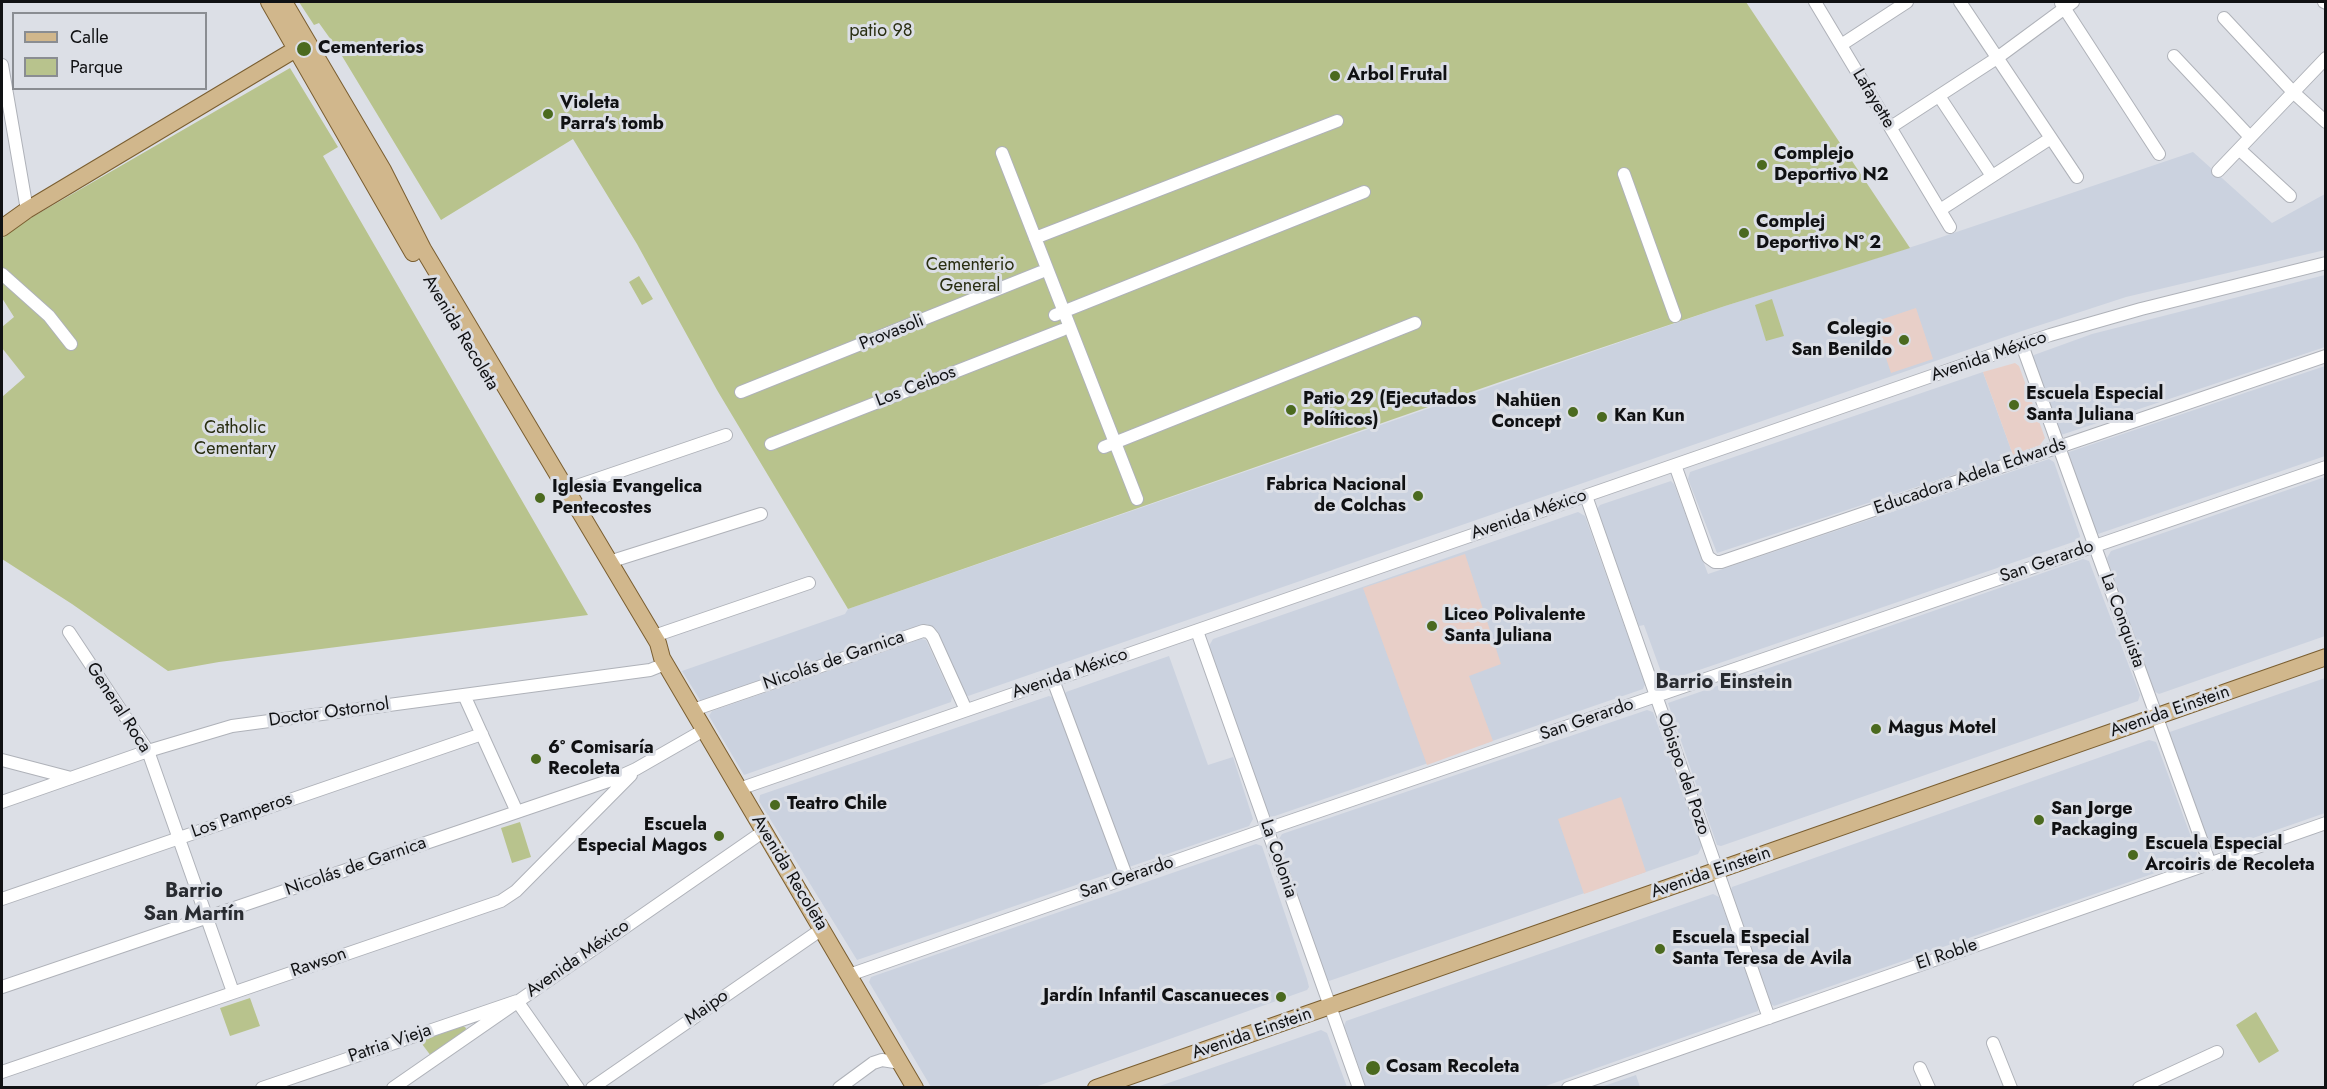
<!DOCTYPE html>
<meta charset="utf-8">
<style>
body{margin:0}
#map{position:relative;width:2327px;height:1089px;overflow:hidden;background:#dcdfe6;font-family:Jost,sans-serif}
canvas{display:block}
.frame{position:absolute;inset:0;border:3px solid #101113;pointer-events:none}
.legend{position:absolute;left:12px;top:12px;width:195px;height:78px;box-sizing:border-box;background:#dcdfe6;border:2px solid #8a8d92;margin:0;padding:8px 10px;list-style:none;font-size:18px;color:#101113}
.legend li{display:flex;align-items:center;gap:12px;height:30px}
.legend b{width:30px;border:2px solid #8a8d92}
</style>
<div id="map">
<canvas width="2327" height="1089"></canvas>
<div class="frame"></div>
<ul class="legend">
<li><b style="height:8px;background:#d1b78c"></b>Calle</li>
<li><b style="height:16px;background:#b8c38d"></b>Parque</li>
</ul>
</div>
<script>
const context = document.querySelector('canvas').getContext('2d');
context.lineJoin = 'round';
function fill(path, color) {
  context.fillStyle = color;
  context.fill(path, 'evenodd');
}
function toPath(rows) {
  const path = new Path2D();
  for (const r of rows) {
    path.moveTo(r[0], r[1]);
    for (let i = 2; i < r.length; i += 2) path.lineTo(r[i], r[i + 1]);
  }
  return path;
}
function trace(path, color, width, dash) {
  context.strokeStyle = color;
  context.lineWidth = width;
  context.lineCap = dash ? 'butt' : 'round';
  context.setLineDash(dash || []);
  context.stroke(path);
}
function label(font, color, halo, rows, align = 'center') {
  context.font = font + ' Jost,sans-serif';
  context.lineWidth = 6;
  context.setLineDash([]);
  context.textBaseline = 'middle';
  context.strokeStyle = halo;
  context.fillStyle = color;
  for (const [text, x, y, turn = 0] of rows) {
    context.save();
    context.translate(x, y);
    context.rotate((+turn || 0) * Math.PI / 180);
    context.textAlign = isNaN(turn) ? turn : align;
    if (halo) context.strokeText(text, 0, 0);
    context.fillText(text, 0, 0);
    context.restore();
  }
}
const built = toPath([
 [2193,152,2272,223,2325,194,2325,250,2126,297,2022,331,968,696,964,694,935,629,927,624,702,703,682,671,845,614,848,609,1725,306,1924,243],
 [2325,275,2325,347,2061,435,2057,433,2032,359,2034,355,2092,334],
 [2325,366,2325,456,2098,534,2094,530,2066,453],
 [1983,372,2013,455,1717,553,1688,479,1690,472],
 [2049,459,2054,462,2080,536,2079,540,1667,681,1664,680,1644,625,1639,626,1597,509,1600,505,1671,481,1674,484,1708,574],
 [2325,477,2325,636,2159,694,2152,690,2107,558,2111,551],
 [1578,512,1585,516,1645,684,1643,689,1272,817,1268,815,1209,646,1213,639],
 [2083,559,2089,561,2140,695,2138,701,1721,846,1717,845,1668,703],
 [921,639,926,640,952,697,951,702,744,775,709,716,712,711],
 [1169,656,1208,765,1233,757,1253,819,1249,826,1129,867,1064,696,1066,692],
 [2325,678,2325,813,2213,852,2209,850,2167,733],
 [1049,696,1054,698,1118,866,1117,871,857,960,759,801,760,795],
 [1647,710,1653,712,1702,846,1698,854,1329,981,1326,979,1279,839,1282,834],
 [2149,740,2156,742,2197,853,2195,859,1774,1006,1771,1004,1731,890,1732,887],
 [1256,844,1262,846,1307,979,1309,987,1307,990,1035,1087,931,1087,869,982,871,977],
 [1713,894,1719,897,1759,1007,1758,1011,1540,1088,1366,1087,1344,1026,1346,1021],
 [1321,1030,1327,1033,1347,1087,1157,1087],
 [1636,1075,1640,1087,1601,1087]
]);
const education = toPath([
 [1916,308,1933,359,1891,373,1874,322],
 [2015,363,2019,366,2045,438,2040,445,2013,455,1983,372],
 [1465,554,1501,664,1469,676,1493,741,1427,765,1363,588],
 [1621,797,1646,872,1584,894,1558,819]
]);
const green = toPath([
 [299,2,1746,2,1910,248,1725,306,1497,383,848,609,717,390,637,244,573,139,441,220,339,51,319,23,314,25],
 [290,68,338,147,323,156,588,615,219,662,168,671,72,604,2,559,2,397,25,377,2,348,2,327,14,317,2,298,2,239,10,230],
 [639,276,653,299,642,305,629,282],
 [1772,299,1784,336,1766,341,1755,305],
 [520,822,531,857,512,863,501,828],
 [250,998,260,1026,230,1036,220,1008],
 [2256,1012,2279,1051,2259,1063,2236,1025],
 [462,1025,466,1028,465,1032,431,1056,419,1040]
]);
const minor = toPath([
 [1815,2,1950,227],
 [1960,2,2077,177],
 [2324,2,2326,3],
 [2061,3,2159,154],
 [2224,18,2293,92,2326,122],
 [1841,45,1907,2],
 [2174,56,2250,137],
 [2,65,27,210],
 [1939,96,1992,176],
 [1891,127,1997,58,2073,2],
 [2239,149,2290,196],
 [1002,153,1137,499],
 [2218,171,2326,58],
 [1624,174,1675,316],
 [1940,210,2051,138],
 [1035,238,1337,121],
 [2,274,49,316,71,344],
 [1055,315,1364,192],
 [2022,345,2210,864],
 [741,392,1041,272],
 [771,444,1062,330],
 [1104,447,1415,323],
 [1675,465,1708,557,1715,562,1721,562,2326,356],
 [565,490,726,435],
 [1586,496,1769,1018],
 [609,562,761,514],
 [1197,631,1359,1088],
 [69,632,148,751,233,992],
 [654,636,809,583],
 [1053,680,1127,878],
 [464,695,517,812],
 [693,710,923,631,929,632,933,637,966,710],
 [2,760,71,778],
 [739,789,2050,335,2141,309,2326,263],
 [2,802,148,751,232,726,650,670,665,664],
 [2,899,482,734],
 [849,975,1267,829,2326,467],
 [2,987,614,779,636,769,704,730],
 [1993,1043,2011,1088],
 [1920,1068,1929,1088],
 [2,1072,501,901,516,891,631,775],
 [262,1088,517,1001,578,1088],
 [393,1088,764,831],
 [592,1088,822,929],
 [839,1088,873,1063,882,1060,901,1063],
 [1568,1088,2326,823],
 [2139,1088,2217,1052]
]);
const major = toPath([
 [269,2,413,253],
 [284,2,383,170,423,249,658,643,662,658,915,1088],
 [2,228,27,210,306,43],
 [1096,1088,2326,657]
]);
const markers = [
 [304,49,8,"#4b6a1f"],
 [1335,76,6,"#4b6a1f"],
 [548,114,6,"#4b6a1f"],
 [1762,165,6,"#4b6a1f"],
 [1744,233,6,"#4b6a1f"],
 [1904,340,6,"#4b6a1f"],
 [2014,405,6,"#4b6a1f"],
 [1291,410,6,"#4b6a1f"],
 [1573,412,6,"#4b6a1f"],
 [1602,417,6,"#4b6a1f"],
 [1418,496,6,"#4b6a1f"],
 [540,498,6,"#4b6a1f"],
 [1432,626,6,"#4b6a1f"],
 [1876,729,6,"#4b6a1f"],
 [536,759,6,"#4b6a1f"],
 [775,805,6,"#4b6a1f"],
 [2039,820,6,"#4b6a1f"],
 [719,836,6,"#4b6a1f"],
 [2133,855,6,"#4b6a1f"],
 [1660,949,6,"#4b6a1f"],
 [1281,997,6,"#4b6a1f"],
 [1373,1068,8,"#4b6a1f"]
];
const parkNames = [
 ["patio 98",881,32],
 ["Cementerio",970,266],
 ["General",970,287],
 ["Catholic",235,429],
 ["Cementary",235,450]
];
const poiNames = [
 ["Cementerios",318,49],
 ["Arbol Frutal",1347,76],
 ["Violeta",560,104],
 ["Parra's tomb",560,125],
 ["Complejo",1774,155],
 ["Deportivo N2",1774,176],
 ["Complej",1756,223],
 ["Deportivo Nº 2",1756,244],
 ["Colegio",1892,330,"right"],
 ["San Benildo",1892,351,"right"],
 ["Escuela Especial",2026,395],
 ["Santa Juliana",2026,416],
 ["Patio 29 (Ejecutados",1303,400],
 ["Políticos)",1303,421],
 ["Nahüen",1561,402,"right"],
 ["Concept",1561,423,"right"],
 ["Kan Kun",1614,417],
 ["Fabrica Nacional",1406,486,"right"],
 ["de Colchas",1406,507,"right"],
 ["Iglesia Evangelica",552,488],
 ["Pentecostes",552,509],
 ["Liceo Polivalente",1444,616],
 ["Santa Juliana",1444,637],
 ["Magus Motel",1888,729],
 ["6° Comisaría",548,749],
 ["Recoleta",548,770],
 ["Teatro Chile",787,805],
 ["San Jorge",2051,810],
 ["Packaging",2051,831],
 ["Escuela",707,826,"right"],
 ["Especial Magos",707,847,"right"],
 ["Escuela Especial",2145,845],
 ["Arcoiris de Recoleta",2145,866],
 ["Escuela Especial",1672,939],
 ["Santa Teresa de Avila",1672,960],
 ["Jardín Infantil Cascanueces",1269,997,"right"],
 ["Cosam Recoleta",1386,1068]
];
const streetNames = [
 ["Lafayette",1873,99,59],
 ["Avenida Recoleta",460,333,59],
 ["Provasoli",892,333,-22],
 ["Avenida México",1989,357,-19],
 ["Los Ceibos",916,387,-21],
 ["Educadora Adela Edwards",1970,477,-19],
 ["Avenida México",1529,515,-19],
 ["San Gerardo",2047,562,-19],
 ["La Conquista",2122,621,70],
 ["Nicolás de Garnica",834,661,-19],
 ["Avenida México",1070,674,-19],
 ["General Roca",118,708,57],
 ["Avenida Einstein",2170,712,-19],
 ["Doctor Ostornol",329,713,-8],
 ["San Gerardo",1587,720,-19],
 ["Obispo del Pozo",1683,774,71],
 ["Los Pamperos",242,816,-19],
 ["La Colonia",1278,859,71],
 ["Nicolás de Garnica",356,867,-19],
 ["Avenida Recoleta",789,873,59],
 ["Avenida Einstein",1711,873,-19],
 ["San Gerardo",1127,878,-19],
 ["El Roble",1947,955,-19],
 ["Avenida México",578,959,-35],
 ["Rawson",319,963,-19],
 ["Maipo",707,1008,-35],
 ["Avenida Einstein",1252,1034,-19],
 ["Patria Vieja",390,1044,-19]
];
const neighbourhoodNames = [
 ["Barrio Einstein",1724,683],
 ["Barrio",194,892],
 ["San Martín",194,915]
];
fill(built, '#cbd2df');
fill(education, '#e8cfc8');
fill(green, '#b8c38d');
trace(minor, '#afb2b9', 14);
trace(major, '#7a5e30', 18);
trace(minor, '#fff', 12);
trace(major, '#d1b78c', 16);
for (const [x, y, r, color] of markers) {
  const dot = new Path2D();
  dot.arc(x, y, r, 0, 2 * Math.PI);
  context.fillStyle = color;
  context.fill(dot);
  trace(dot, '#dcdfe6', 2);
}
label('18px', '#292e11', '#dcdfe6', parkNames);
label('bold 18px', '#101113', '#dcdfe6', poiNames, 'left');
label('18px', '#101113', '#dcdfe6', streetNames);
label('bold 20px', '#292c31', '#dcdfe6', neighbourhoodNames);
</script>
